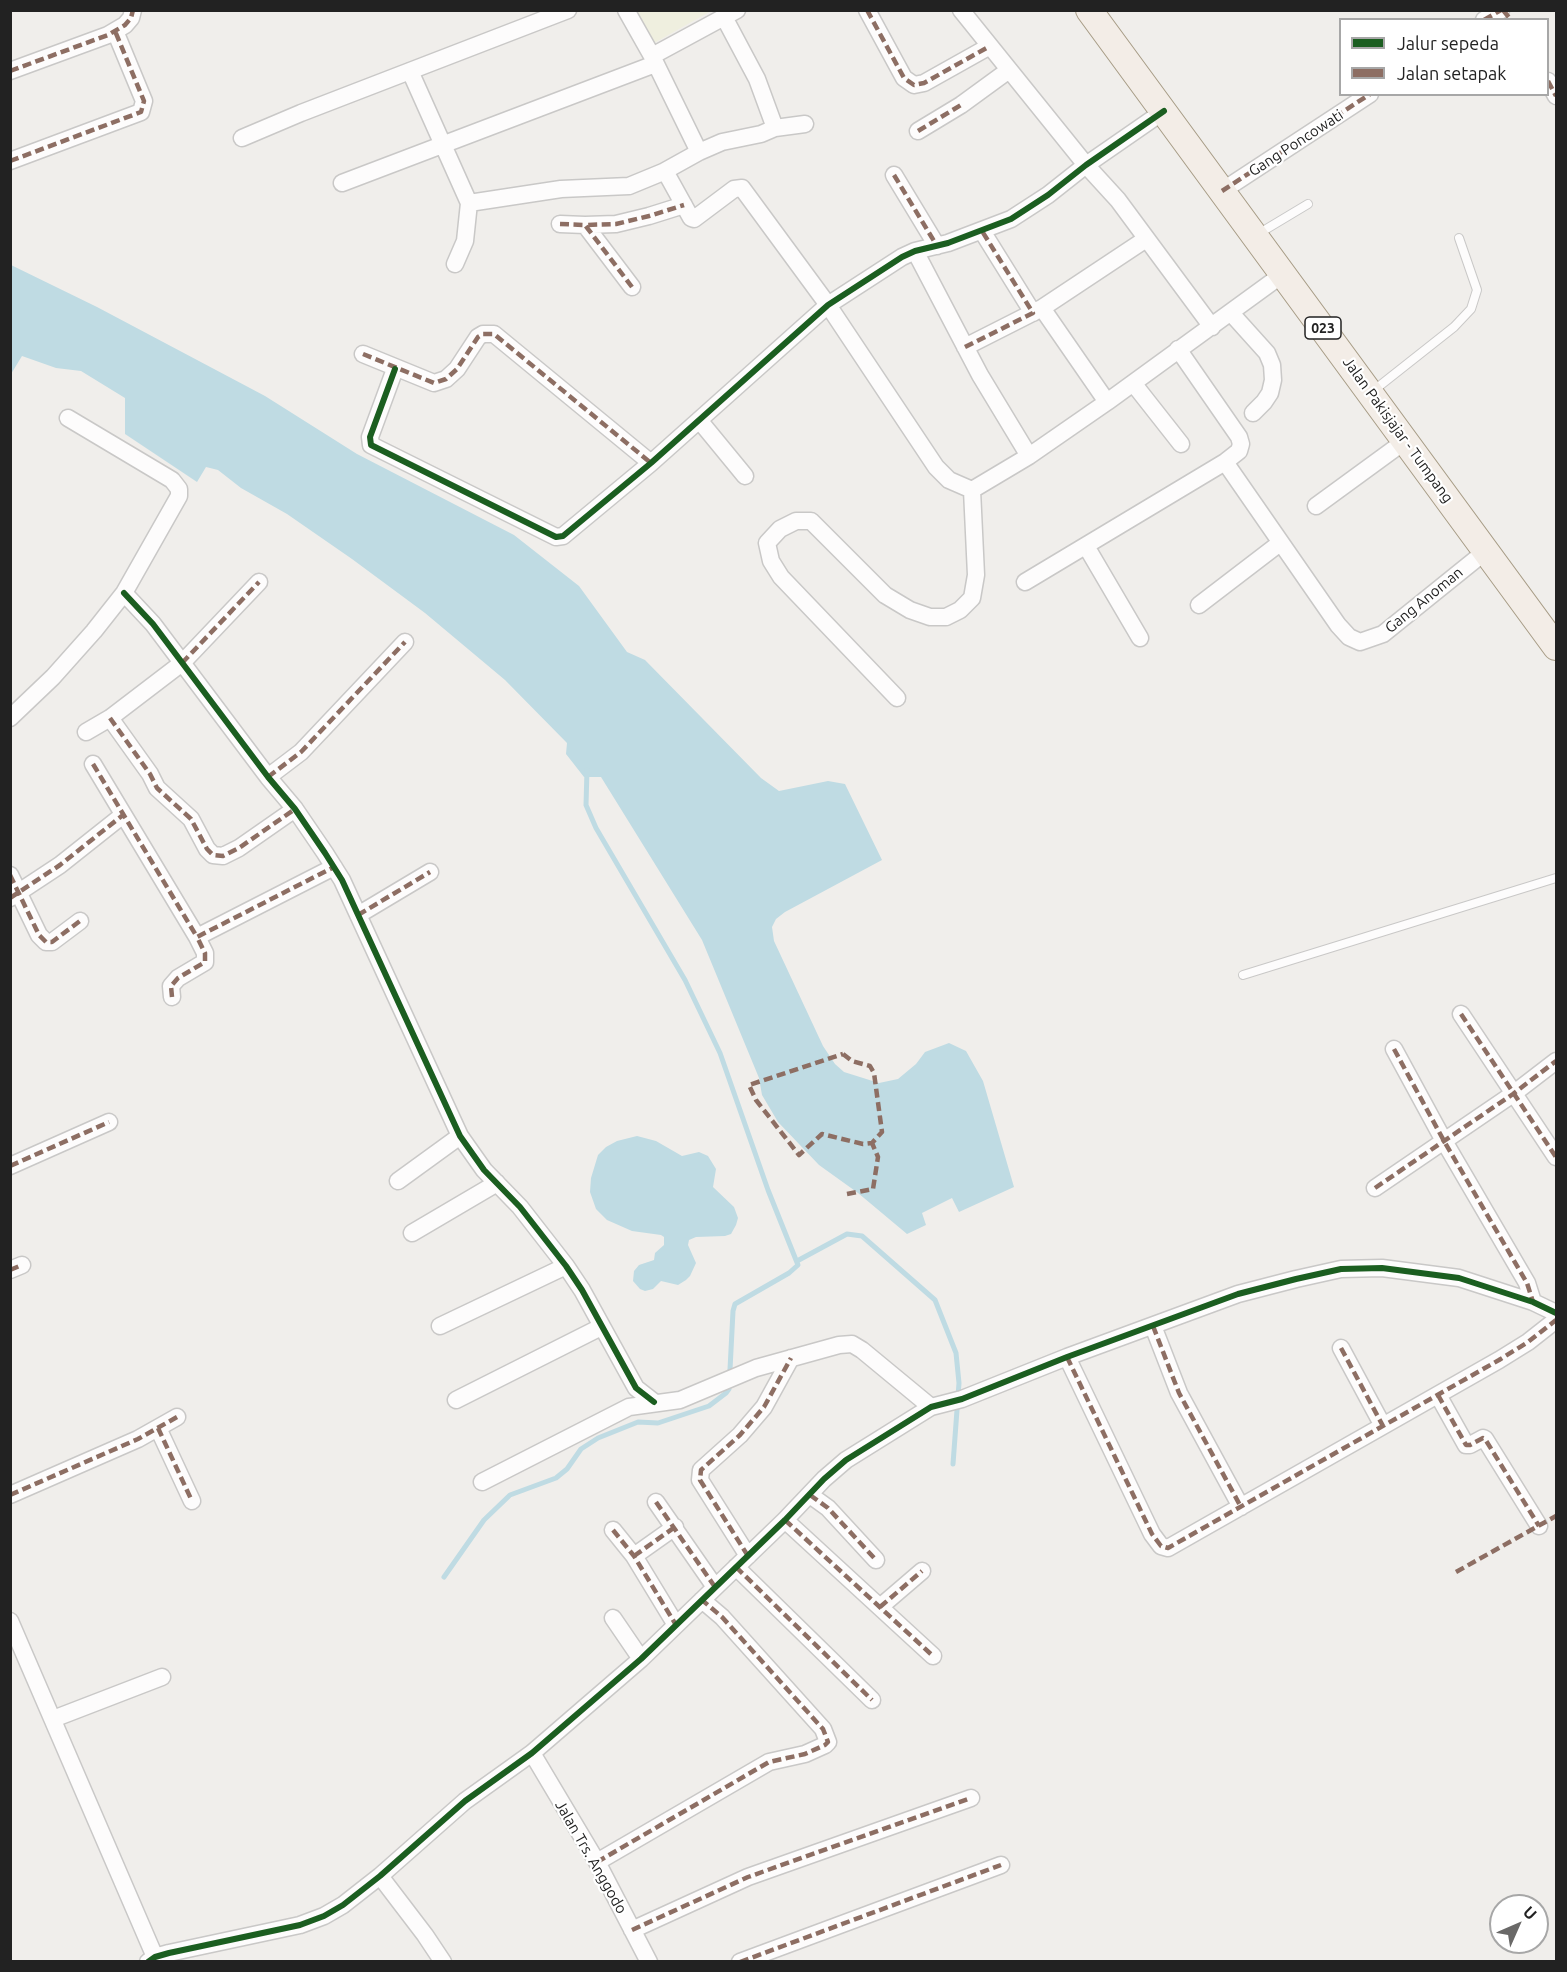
<!DOCTYPE html>
<style>
body{margin:0}
#map{position:relative;width:1567px;height:1972px;overflow:hidden;background:#f0eeeb;font-family:Ubuntu,sans-serif}
canvas{display:block}
.frame{position:absolute;inset:0;border:12px solid #222;pointer-events:none}
.legend{position:absolute;left:1339px;top:18px;width:210px;height:78px;box-sizing:border-box;background:#fff;border:2px solid #a7a7a7;margin:0;padding:8px 10px;list-style:none;font-size:18px;color:#222}
.legend li{display:flex;align-items:center;gap:12px;height:30px}
.legend b{width:30px;border:2px solid #a7a7a7}
.north{position:absolute;left:1489px;top:1894px;width:60px;height:60px;box-sizing:border-box;background:#fff;border:2px solid #a7a7a7;border-radius:50%;rotate:45deg;font-size:16px;font-weight:700;line-height:24px;text-align:center;color:#222}
.north::after{content:'';display:block;margin:auto;width:21px;height:27px;background:#6a6968;clip-path:polygon(50% 0,100% 100%,50% 72%,0 100%)}
</style>
<div id="map">
<canvas width="1567" height="1972"></canvas>
<div class="frame"></div>
<ul class="legend">
<li><b style="height:8px;background:#1b5e20"></b>Jalur sepeda</li>
<li><b style="height:8px;background:#8d6e63"></b>Jalan setapak</li>
</ul>
<div class="north">U</div>
</div>
<script>
const context = document.querySelector('canvas').getContext('2d');
context.lineJoin = 'round';
function fill(path, color) {
  context.fillStyle = color;
  context.fill(path, 'evenodd');
}
function toPath(rows) {
  const path = new Path2D();
  for (const r of rows) {
    path.moveTo(r[0], r[1]);
    for (let i = 2; i < r.length; i += 2) path.lineTo(r[i], r[i + 1]);
  }
  return path;
}
function trace(path, color, width, dash) {
  context.strokeStyle = color;
  context.lineWidth = width;
  context.lineCap = dash ? 'butt' : 'round';
  context.setLineDash(dash || []);
  context.stroke(path);
}
function label(font, color, halo, rows, align = 'center') {
  context.font = font + ' Ubuntu,sans-serif';
  context.lineWidth = 4.5;
  context.setLineDash([]);
  context.textBaseline = 'middle';
  context.strokeStyle = halo;
  context.fillStyle = color;
  for (const [text, x, y, turn = 0] of rows) {
    context.save();
    context.translate(x, y);
    context.rotate((+turn || 0) * Math.PI / 180);
    context.textAlign = isNaN(turn) ? turn : align;
    if (halo) context.strokeText(text, 0, 0);
    context.fillText(text, 0, 0);
    context.restore();
  }
}
const farmland = toPath([
 [630,11,711,11,654,43]
]);
const water = toPath([
 [11,265,97,307,265,396,357,454,514,535,579,586,627,652,645,660,761,778,779,791,828,781,845,784,882,860,785,912,776,919,772,927,774,941,823,1046,835,1064,844,1072,879,1083,898,1079,916,1064,925,1052,949,1043,966,1051,983,1081,1014,1187,959,1212,952,1198,922,1213,926,1225,907,1234,858,1193,819,1165,778,1122,762,1095,759,1078,702,940,601,777,584,777,566,754,567,743,505,680,425,613,352,559,287,514,241,488,218,470,206,467,197,482,125,434,125,398,81,371,56,368,22,356,11,374],
 [637,1136,656,1141,682,1156,699,1152,708,1156,716,1169,713,1187,734,1207,738,1218,736,1225,731,1234,725,1236,696,1237,689,1240,688,1245,696,1263,690,1276,686,1280,678,1285,661,1281,653,1289,645,1291,640,1289,633,1281,634,1271,639,1265,654,1260,655,1253,664,1245,664,1237,661,1235,632,1231,607,1220,596,1209,590,1192,591,1178,598,1155,606,1147,617,1141]
]);
const stream = toPath([
 [797,1261,847,1234,862,1236,935,1300,956,1353,959,1383,953,1464],
 [444,1577,484,1520,510,1495,556,1478,567,1469,581,1449,598,1438,638,1422,658,1423,709,1406,726,1393,729,1389,733,1311,735,1304,789,1273,798,1265,768,1190,720,1053,685,980,596,828,586,805,587,770]
]);
const service = toPath([
 [1258,234,1308,204],
 [1373,391,1454,327,1471,309,1477,290,1459,238],
 [1243,975,1556,878]
]);
const minor = toPath([
 [626,10,652,56,737,10],
 [867,10,904,78,914,85,924,83,990,46],
 [961,10,1086,165,1118,200,1212,327],
 [724,17,757,79,775,128],
 [1484,20,1501,10],
 [10,71,108,35,125,25,131,18,133,10],
 [410,71,469,203],
 [1548,81,1556,96],
 [918,131,961,105,1009,70],
 [242,138,301,113,568,10],
 [699,152,722,142,761,134,775,128,805,124],
 [10,161,141,112,144,101,115,31],
 [665,171,691,218,694,219,734,189,742,188,828,305,936,467,949,480,972,490,1029,456,1107,402,1283,274],
 [894,175,937,246],
 [342,183,655,64],
 [1222,191,1370,94],
 [560,224,585,225],
 [982,231,1033,313],
 [915,251,980,375,1029,456],
 [455,264,465,241,469,203,561,189,629,186,663,172,699,152,652,56],
 [632,287,585,225,616,224,649,216,684,205],
 [1042,308,1107,402],
 [1231,313,1267,353,1272,365,1273,380,1270,393,1264,402,1253,413],
 [965,347,1042,308,1146,239],
 [363,354,434,383,446,379,457,369,478,337,483,334,494,334,651,463],
 [395,369,370,437,371,445,556,537,563,536,651,463,828,305,902,257,915,251,948,243,1011,219,1048,195,1086,165,1164,111],
 [1133,383,1181,444],
 [699,420,745,476],
 [1225,462,1338,625,1349,637,1360,642,1383,634,1486,551],
 [1316,506,1405,441],
 [1086,546,1140,638],
 [1025,582,1225,462,1239,451,1241,444,1239,437,1178,349],
 [124,593,153,624,268,777,295,809,325,853,342,880,460,1136,484,1170,520,1207,566,1266,582,1290,636,1388,654,1402],
 [1199,605,1280,543],
 [897,698,781,577,771,561,767,543,780,529,796,521,811,521,885,595,910,610,930,617,946,617,960,610,972,598,976,575,972,490],
 [10,718,53,677,94,631,124,593,179,496,179,489,172,480,68,418],
 [110,718,150,774,157,788,191,819,207,849,213,855,223,856,239,848,295,809],
 [86,732,110,718,182,663,259,582],
 [93,764,197,937,334,867],
 [268,777,301,752,405,642],
 [10,875,39,935,46,942,52,942,80,921],
 [10,898,60,865,123,815],
 [358,915,430,872],
 [172,997,171,986,178,978,205,962,205,953,197,937],
 [1461,1014,1556,1157],
 [1394,1049,1444,1141,1527,1283,1533,1302],
 [10,1166,109,1122],
 [398,1181,460,1136],
 [1375,1188,1513,1094,1556,1061],
 [412,1233,497,1183],
 [10,1270,22,1265],
 [440,1326,566,1266],
 [1153,1326,1179,1393,1241,1507],
 [1341,1348,1383,1426],
 [1067,1357,1152,1534,1161,1546,1168,1548,1499,1360,1528,1342,1556,1320],
 [1438,1395,1466,1445,1470,1445,1483,1438,1485,1439,1539,1526],
 [456,1400,601,1327],
 [158,1428,192,1501],
 [482,1482,629,1407,680,1400,756,1368,839,1345,852,1344,862,1350,931,1407],
 [10,1495,138,1439,177,1417],
 [810,1495,828,1508,876,1560],
 [656,1502,715,1587],
 [785,1520,933,1656],
 [613,1530,634,1556,676,1625],
 [634,1556,675,1527],
 [748,1556,700,1480,701,1470,740,1435,764,1407,791,1358],
 [736,1567,872,1700],
 [880,1607,922,1571],
 [613,1618,641,1659],
 [10,1621,155,1957],
 [53,1719,162,1677],
 [532,1753,597,1862,649,1962],
 [597,1862,769,1762,805,1754,825,1745,828,1742,823,1729,722,1617,702,1600],
 [380,1876,425,1935,443,1962],
 [632,1930,748,1877,971,1798],
 [148,1962,155,1957,169,1953,300,1925,324,1916,343,1905,380,1876,465,1801,532,1753,641,1659,785,1520,824,1479,846,1460,931,1407,962,1399,1067,1357,1238,1294,1296,1279,1341,1269,1382,1268,1459,1278,1533,1302,1556,1313],
 [740,1962,1001,1865]
]);
const primary = toPath([
 [1089,10,1556,647]
]);
const quiet = toPath([
 [867,10,904,78,914,85,924,83,990,46],
 [1503,10,1511,20],
 [1484,20,1501,10],
 [10,71,108,35,125,25,131,18,133,10],
 [1548,81,1556,96],
 [918,131,961,105],
 [10,161,141,112,144,101,115,31],
 [894,175,937,246],
 [1222,191,1370,94],
 [560,224,585,225],
 [632,287,585,225,616,224,649,216,684,205],
 [965,347,1033,313,982,231],
 [363,354,434,383,446,379,457,369,478,337,483,334,494,334,651,463],
 [182,663,259,582],
 [110,718,150,774,157,788,191,819,207,849,213,855,223,856,239,848,295,809],
 [93,764,197,937,334,867],
 [268,777,301,752,405,642],
 [10,875,39,935,46,942,52,942,80,921],
 [10,898,60,865,123,815],
 [358,915,430,872],
 [172,997,171,986,178,978,205,962,205,953,197,937],
 [1461,1014,1556,1157],
 [1394,1049,1444,1141,1527,1283,1533,1302],
 [843,1054,852,1061,870,1066,874,1073,882,1132,872,1143,863,1144,822,1134,799,1155,756,1100,749,1085,843,1054],
 [10,1166,109,1122],
 [1375,1188,1513,1094,1556,1061],
 [847,1194,873,1189,878,1157,872,1143],
 [10,1270,22,1265],
 [1153,1326,1179,1393,1241,1507],
 [1341,1348,1383,1426],
 [1067,1357,1152,1534,1161,1546,1168,1548,1499,1360,1528,1342,1556,1320],
 [1438,1395,1466,1445,1470,1445,1483,1438,1485,1439,1539,1526],
 [158,1428,192,1501],
 [10,1495,138,1439,177,1417],
 [810,1495,828,1508,876,1560],
 [656,1502,715,1587],
 [785,1520,933,1656],
 [613,1530,634,1556,676,1625],
 [634,1556,675,1527],
 [748,1556,700,1480,701,1470,740,1435,764,1407,791,1358],
 [736,1567,872,1700],
 [1456,1572,1556,1516],
 [880,1607,922,1571],
 [597,1862,769,1762,805,1754,825,1745,828,1742,823,1729,722,1617,702,1600],
 [632,1930,748,1877,971,1798],
 [740,1962,1001,1865]
]);
const cycleway = toPath([
 [395,369,370,437,371,445,556,537,563,536,651,463,828,305,902,257,915,251,948,243,1011,219,1048,195,1086,165,1164,111],
 [124,593,153,624,268,777,295,809,325,853,342,880,460,1136,484,1170,520,1207,566,1266,582,1290,636,1388,654,1402],
 [148,1962,155,1957,169,1953,300,1925,324,1916,343,1905,380,1876,465,1801,532,1753,641,1659,785,1520,824,1479,846,1460,931,1407,962,1399,1067,1357,1238,1294,1296,1279,1341,1269,1382,1268,1459,1278,1533,1302,1556,1313]
]);
const shields = [
 [1323,328,36]
];
const shieldNames = [
 ["023",1323,328]
];
const streetNames = [
 ["Gang Poncowati",1296,143,-33],
 ["Jalan Pakisjajar - Tumpang",1398,430,54],
 ["Gang Anoman",1424,600,-39],
 ["Jalan Trs. Anggodo",591,1857,60]
];
fill(farmland, '#efefdf');
fill(water, '#bfdbe3');
trace(stream, '#bfdbe3', 5);
trace(service, '#c9c8c7', 10);
trace(minor, '#c9c8c7', 19);
trace(primary, '#a79c86', 28);
trace(service, '#fdfcfc', 8);
trace(minor, '#fdfcfc', 16);
trace(primary, '#f3ede7', 26);
trace(quiet, '#8d6e63', 4.5, [9, 4.5]);
trace(cycleway, '#1b5e20', 6);
for (const [x, y, w] of shields) {
  const box = new Path2D();
  box.roundRect(x - w / 2, y - 11, w, 22, 4.5);
  context.fillStyle = '#fff';
  context.fill(box);
  trace(box, '#222', 1.5);
}
label('bold 14px', '#222', null, shieldNames);
label('15px', '#222', '#fff', streetNames);
</script>
